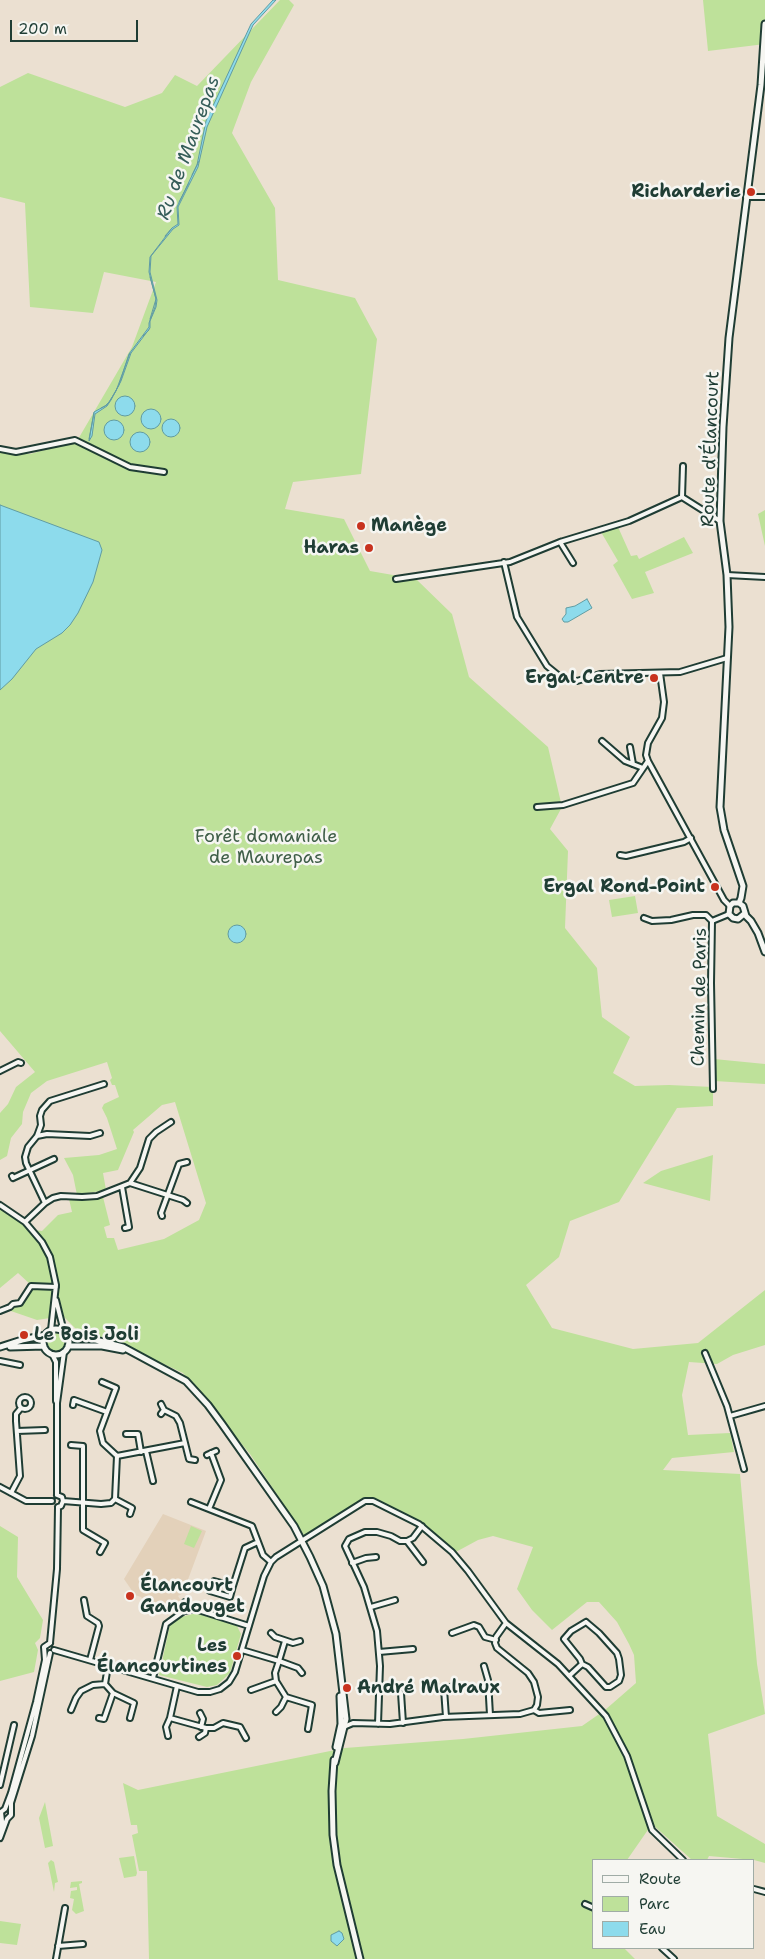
<!DOCTYPE html>
<meta charset="utf-8">
<style>
body{margin:0}
#map{position:relative;width:765px;height:1959px;overflow:hidden;background:#ebe0d1;font-family:"Shantell Sans",sans-serif}
canvas{display:block}
.legend{position:absolute;left:592px;top:1859px;width:162px;height:90px;box-sizing:border-box;background:#f6f6f2;border:1px solid #a0aca6;margin:0;padding:6px 9px;list-style:none;font-size:15px;color:#1f3d34}
.legend li{display:flex;align-items:center;gap:10px;height:25px}
.legend b{width:25px;border:1px solid #a0aca6}
.scale{position:absolute;left:10px;top:20px;width:128px;height:22px;box-sizing:border-box;border:2px solid #1f3d34;border-top:0;padding-left:6px;font-size:15px;line-height:18px;white-space:nowrap;color:#1f3d34;-webkit-text-stroke:4px #f6f6f2;paint-order:stroke}
</style>
<div id="map">
<canvas width="765" height="1959"></canvas>
<ul class="legend">
<li><b style="height:6px;background:#f6f6f2"></b>Route</li>
<li><b style="height:14px;background:#bee19a"></b>Parc</li>
<li><b style="height:14px;background:#8ddbec"></b>Eau</li>
</ul>
<div class="scale">200 m</div>
</div>
<script>
const context = document.querySelector('canvas').getContext('2d');
context.lineJoin = 'round';
function fill(path, color) {
  context.fillStyle = color;
  context.fill(path, 'evenodd');
}
function toPath(rows) {
  const path = new Path2D();
  for (const r of rows) {
    if (r.length === 3) {
      path.moveTo(r[0] + r[2], r[1]);
      path.arc(r[0], r[1], r[2], 0, 2 * Math.PI);
      continue;
    }
    path.moveTo(r[0], r[1]);
    for (let i = 2; i < r.length; i += 2) path.lineTo(r[i], r[i + 1]);
  }
  return path;
}
function trace(path, color, width, dash) {
  context.strokeStyle = color;
  context.lineWidth = width;
  context.lineCap = dash ? 'butt' : 'round';
  context.setLineDash(dash || []);
  context.stroke(path);
}
function label(font, color, halo, rows, align = 'center') {
  context.font = font + ' "Shantell Sans",sans-serif';
  context.lineWidth = 5;
  context.setLineDash([]);
  context.textBaseline = 'middle';
  context.strokeStyle = halo;
  context.fillStyle = color;
  for (const [text, x, y, turn = 0] of rows) {
    context.save();
    context.translate(x, y);
    context.rotate((+turn || 0) * Math.PI / 180);
    context.textAlign = isNaN(turn) ? turn : align;
    if (halo) context.strokeText(text, 0, 0);
    context.fillText(text, 0, 0);
    context.restore();
  }
}
const built = toPath([
 [163,1514,206,1531,183,1593,178,1596,182,1602,174,1608,165,1605,159,1610,152,1608,148,1613,146,1610,147,1605,141,1597,135,1595,124,1579]
]);
const green = toPath([
 [280,0,289,0,294,5,251,82,232,133,275,208,278,280,355,298,377,339,361,474,293,482,285,509,344,519,370,571,416,579,452,614,469,677,548,747,562,807,550,829,568,851,565,928,597,968,602,1017,630,1037,613,1073,635,1086,669,1085,713,1087,713,1106,677,1108,619,1202,570,1221,559,1257,526,1285,552,1328,633,1349,698,1343,765,1290,765,1345,733,1355,717,1364,689,1362,682,1395,688,1435,730,1433,734,1452,672,1458,663,1470,740,1474,757,1664,765,1714,708,1734,717,1816,765,1844,765,1863,754,1860,709,1856,707,1860,692,1860,652,1824,627,1860,594,1860,594,1948,624,1948,635,1959,149,1959,147,1871,139,1871,132,1835,138,1833,137,1825,131,1825,123,1783,138,1790,345,1748,463,1739,582,1726,605,1710,636,1683,634,1655,629,1644,617,1622,599,1602,587,1602,552,1630,532,1610,517,1589,533,1547,493,1536,478,1540,454,1553,419,1528,365,1501,304,1535,250,1454,183,1373,110,1339,80,1333,63,1316,37,1320,8,1310,31,1285,18,1273,0,1288,0,1208,34,1230,42,1231,58,1215,72,1212,69,1199,103,1197,110,1225,104,1227,107,1238,114,1238,118,1250,164,1239,199,1220,206,1203,175,1102,162,1105,133,1130,134,1132,118,1170,103,1173,106,1190,77,1195,73,1175,64,1158,99,1155,117,1149,107,1118,102,1108,104,1104,119,1097,115,1085,112,1085,110,1080,112,1078,107,1062,47,1081,31,1093,23,1112,22,1124,11,1138,7,1156,0,1160,0,1113,8,1104,16,1087,35,1072,0,1031,0,452,30,454,77,441,132,347,156,282,104,272,93,313,30,307,25,203,0,197,0,87,28,73,125,107,162,93,175,75,197,86],
 [703,0,765,0,765,44,708,51],
 [765,510,765,546,758,514],
 [618,527,631,556,637,555,639,559,684,537,693,553,645,572,654,593,632,599,613,565,618,561,601,532],
 [635,896,638,913,612,917,609,900],
 [714,1059,765,1064,765,1084,714,1081],
 [713,1155,710,1201,643,1183,661,1171],
 [56,1342,9],
 [0,1526,18,1537,17,1577,43,1620,40,1638,35,1643,38,1650,34,1672,0,1681],
 [191,1526,202,1531,194,1548,184,1544],
 [196,1613,237,1626,241,1634,230,1673,217,1685,207,1687,159,1675,170,1625,181,1617],
 [45,1802,53,1846,45,1848,39,1818],
 [134,1856,137,1873,136,1876,124,1878,119,1858],
 [51,1860,54,1862,58,1882,55,1883,54,1892,48,1863],
 [82,1881,82,1883,79,1884,84,1911,76,1914,72,1910,74,1899,70,1898,71,1891,77,1890,77,1887,70,1888,71,1882],
 [0,1921,21,1924,17,1945,0,1943]
]);
const water = toPath([
 [273,0,276,0,253,25,207,127,198,167,178,207,179,225,173,229,151,256,150,272,157,300,156,307,150,321,150,328,131,353,121,381,111,400,107,406,95,414,92,436,89,441,94,412,105,406,110,401,119,385,129,354,149,327,149,323,155,307,156,299,149,272,150,257,172,228,178,224,177,207,197,165,206,121,251,24,273,0],
 [125,406,10],
 [151,419,10],
 [171,428,9],
 [114,430,10],
 [140,442,10],
 [0,505,99,542,102,550,93,582,78,613,70,625,62,633,36,649,12,679,0,690,0,505],
 [587,599,592,608,568,622,564,622,562,619,566,614,566,608,575,606,587,599],
 [237,934,9],
 [339,1931,342,1933,344,1939,337,1946,331,1941,331,1935,339,1931]
]);
const stream = toPath([
 [192,175,199,161],
 [179,202,189,183],
 [165,236,172,228],
 [150,319,156,299,150,277],
 [143,336,149,330],
 [101,408,107,405,116,391,130,353],
 [89,439,94,413]
]);
const minor = toPath([
 [746,197,765,197],
 [0,449,16,452,75,440,130,467,164,472],
 [682,497,683,466],
 [560,542,573,563],
 [504,562,517,617,547,666,563,679,577,681,600,674,680,672,727,658],
 [727,575,765,577],
 [396,579,510,562,560,542,629,521,682,497,720,521],
 [660,673,664,702,662,718,648,743,646,755,648,761,724,900,730,906],
 [602,741,625,761,643,768],
 [630,747,633,764],
 [537,807,563,805,633,783,648,761],
 [620,855,626,856,684,842,691,838],
 [644,918,652,921,671,920,693,915,706,915,712,921],
 [0,1071,18,1062,21,1063],
 [713,1089,711,983,712,921,729,914],
 [37,1136,47,1134,90,1136,100,1133],
 [12,1176,13,1178,54,1159],
 [130,1183,183,1200,187,1203],
 [122,1187,129,1227,125,1228],
 [45,1203,26,1163,25,1157,28,1147,37,1136,41,1125,40,1116,42,1110,50,1101,104,1084],
 [0,1205,25,1222,42,1242,50,1257,56,1285,51,1330],
 [162,1216,161,1213,179,1164,187,1162],
 [25,1222,45,1203,53,1198,61,1196,82,1197,97,1196,130,1183,140,1168,149,1139,156,1132,171,1122],
 [56,1300,64,1332],
 [0,1311,10,1307,13,1304,20,1303,31,1286,56,1287],
 [705,1353,727,1406,744,1469],
 [52,1354,56,1362,56,1401],
 [0,1361,20,1365],
 [102,1382,116,1388,100,1431,103,1443,117,1456],
 [25,1403,6],
 [73,1405,74,1400,107,1412],
 [164,1410,176,1416,180,1423,189,1459,195,1460],
 [161,1414,164,1410,161,1404],
 [730,1416,765,1406],
 [17,1431,45,1430],
 [126,1434,138,1434,141,1452],
 [71,1445,83,1446,83,1530,105,1543,100,1552],
 [146,1451,153,1481],
 [207,1455,216,1451],
 [0,1487,26,1501,52,1501],
 [11,1493,20,1476,16,1421,16,1414,21,1408],
 [57,1495,57,1403,64,1352],
 [57,1495,62,1497,63,1501,61,1506,58,1507],
 [115,1499,132,1508,130,1514],
 [63,1501,101,1504,111,1503,115,1499,117,1456,185,1443],
 [191,1502,252,1526,263,1555,271,1562],
 [209,1509,221,1480,211,1453],
 [407,1541,423,1562],
 [352,1563,366,1558,376,1557],
 [233,1586,214,1581,210,1591,230,1597,233,1586,245,1548,258,1542],
 [84,1600,87,1616,98,1623,99,1626,90,1660],
 [371,1607,395,1600],
 [184,1611,185,1602,195,1609],
 [586,1622,599,1633,617,1653,619,1659,621,1675,619,1681,610,1687,606,1687,588,1667,582,1664,580,1659,564,1639,571,1631,586,1622],
 [271,1633,275,1637,293,1643,300,1641],
 [452,1633,474,1625,479,1627,485,1637,496,1640],
 [285,1641,279,1661,298,1668,302,1673],
 [50,1643,57,1569,58,1507],
 [54,1650,198,1692,210,1692,220,1689,229,1682,235,1672,264,1576,271,1562,276,1557,365,1501,373,1501,419,1524,452,1552,468,1571,506,1623,558,1664,606,1716,627,1756,652,1830,683,1860],
 [242,1650,279,1661,275,1673,276,1681,286,1697,312,1705,308,1729],
 [379,1652,413,1649],
 [108,1666,105,1684,113,1693,134,1703,130,1718],
 [484,1666,488,1680,490,1715],
 [569,1676,582,1664],
 [153,1678,166,1624,184,1611,195,1609,249,1626],
 [177,1686,170,1718,206,1728,214,1728,223,1723,240,1727,246,1738],
 [437,1687,444,1689,446,1717],
 [444,1689,453,1686],
 [251,1690,276,1681],
 [401,1693,403,1723],
 [71,1710,76,1698,81,1691,93,1685,105,1684],
 [534,1710,539,1713,570,1710],
 [276,1712,281,1707,286,1697],
 [200,1713,203,1719,201,1727],
 [99,1718,104,1719,113,1693],
 [378,1724,380,1666,377,1631,364,1587,345,1546,349,1539,365,1532,377,1532,391,1536,400,1541,407,1541,413,1538,422,1526],
 [346,1726,353,1723,390,1724,443,1717,520,1714,534,1710,537,1705,538,1697,534,1682,528,1673,497,1648,495,1643,496,1637,506,1623],
 [168,1736,166,1727,170,1718],
 [199,1737,205,1733,206,1728],
 [0,1785,14,1725],
 [0,1835,2,1821,1,1812,5,1809,11,1793,36,1702,45,1660,44,1647,50,1643],
 [0,1838,7,1819,11,1815,11,1803,32,1736,50,1653],
 [754,1889,765,1892],
 [585,1904,594,1908],
 [58,1946,83,1944],
 [662,1948,674,1959],
 [56,1959,65,1908]
]);
const tertiary = toPath([
 [739,903,741,898,743,886,724,830,720,807,729,627,727,575,720,521,723,427,729,338,761,85,765,24],
 [739,903,743,906,746,916,751,921,758,933,765,952],
 [739,903,733,903,730,906,729,914,733,918,738,919,744,914],
 [56,1342,13],
 [68,1337,88,1338,123,1347,186,1381,208,1405,222,1424,294,1526,310,1557,323,1586,336,1634,346,1719,335,1763],
 [68,1346,102,1346,123,1350],
 [0,1347,22,1340,46,1335],
 [10,1347,44,1346],
 [336,1747,341,1724,340,1696],
 [334,1760,332,1791,333,1835,337,1865,360,1959]
]);
const markers = [
 [751,192,5,"#c8321e"],
 [361,526,5,"#c8321e"],
 [369,548,5,"#c8321e"],
 [654,678,5,"#c8321e"],
 [715,887,5,"#c8321e"],
 [24,1335,5,"#c8321e"],
 [130,1596,5,"#c8321e"],
 [237,1656,5,"#c8321e"],
 [347,1688,5,"#c8321e"]
];
const poiNames = [
 ["Richarderie",741,192],
 ["Manège",371,526,"left"],
 ["Haras",359,548],
 ["Ergal Centre",644,678],
 ["Ergal Rond-Point",705,887],
 ["Le Bois Joli",34,1335,"left"],
 ["Élancourt",140,1586,"left"],
 ["Gandouget",140,1607,"left"],
 ["Les",227,1646],
 ["Élancourtines",227,1667],
 ["André Malraux",357,1688,"left"]
];
const streetNames = [
 ["Route d'Élancourt",711,449,-88],
 ["Chemin de Paris",700,997,-89]
];
const parkNames = [
 ["Forêt domaniale",266,837],
 ["de Maurepas",266,858]
];
const waterNames = [
 ["Ru de Maurepas",189,148,-70]
];
fill(built, '#e3d1ba');
fill(green, '#bee19a');
fill(water, '#8ddbec');
trace(water, '#619ca2', 1);
trace(stream, '#619ca2', 1);
trace(minor, '#1f3d34', 8);
trace(tertiary, '#1f3d34', 9);
trace(minor, '#f6f6f2', 4);
trace(tertiary, '#f6f6f2', 5);
for (const [x, y, r, color] of markers) {
  const dot = new Path2D();
  dot.arc(x, y, r, 0, 2 * Math.PI);
  context.fillStyle = color;
  context.fill(dot);
  trace(dot, '#f6f6f2', 2);
}
label('bold 18px', '#1f3d34', '#f6f6f2', poiNames, 'right');
label('18px', '#1f3d34', '#f6f6f2', streetNames);
label('18px', '#3f5e48', '#f6f6f2', parkNames);
label('italic 19px', '#355d59', '#f6f6f2', waterNames);
</script>
